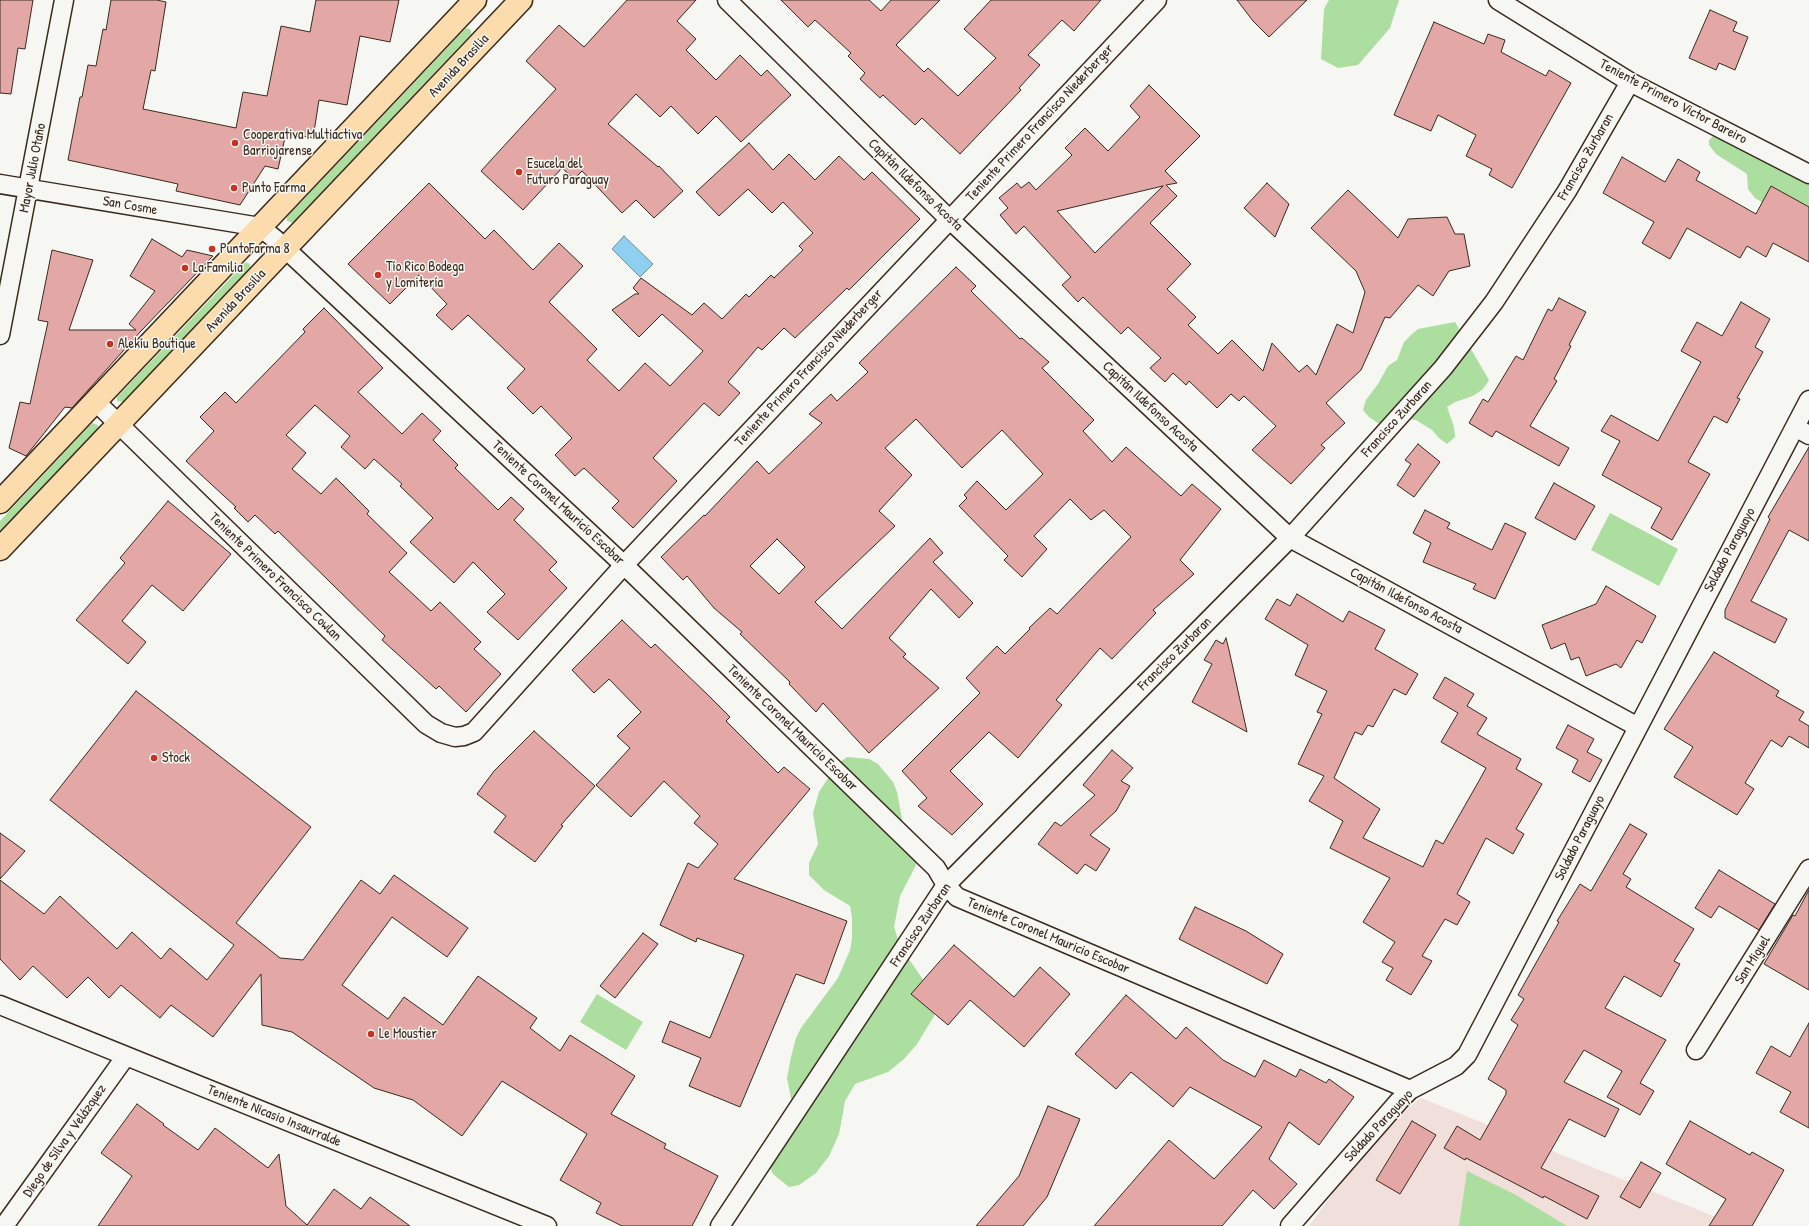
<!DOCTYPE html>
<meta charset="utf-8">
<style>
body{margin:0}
canvas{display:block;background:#f6f6f2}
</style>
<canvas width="1809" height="1226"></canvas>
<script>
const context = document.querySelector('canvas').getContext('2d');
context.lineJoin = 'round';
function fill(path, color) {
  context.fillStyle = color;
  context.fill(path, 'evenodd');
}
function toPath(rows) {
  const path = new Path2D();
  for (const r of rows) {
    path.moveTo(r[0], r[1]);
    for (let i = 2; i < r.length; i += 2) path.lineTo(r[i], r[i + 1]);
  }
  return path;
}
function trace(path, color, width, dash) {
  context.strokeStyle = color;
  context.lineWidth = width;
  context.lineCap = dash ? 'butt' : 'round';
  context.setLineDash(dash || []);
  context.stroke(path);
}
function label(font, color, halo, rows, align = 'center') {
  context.font = font + ' "Patrick Hand",sans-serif';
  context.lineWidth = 3;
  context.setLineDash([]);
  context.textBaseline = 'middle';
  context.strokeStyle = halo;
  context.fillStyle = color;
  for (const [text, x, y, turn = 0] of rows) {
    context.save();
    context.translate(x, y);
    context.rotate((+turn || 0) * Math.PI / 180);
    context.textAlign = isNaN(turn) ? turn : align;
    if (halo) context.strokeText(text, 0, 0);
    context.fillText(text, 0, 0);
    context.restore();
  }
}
const built = toPath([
 [1421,1098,1738,1226,1309,1226,1373,1139,1388,1124]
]);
const green = toPath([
 [1329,0,1399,0,1390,28,1358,65,1338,68,1321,59,1324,9],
 [467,28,471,30,471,34,293,223,287,221,287,217,465,29],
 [1716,133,1809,180,1809,213,1773,209,1755,198,1748,189,1747,174,1716,154,1709,145,1709,140],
 [246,262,250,264,250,268,123,402,117,401,117,397],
 [1455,322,1489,380,1483,389,1473,396,1455,402,1447,407,1454,427,1455,437,1447,444,1439,438,1432,430,1416,420,1407,419,1388,425,1378,423,1369,417,1363,410,1366,400,1378,384,1388,366,1397,360,1404,342,1411,335,1418,329],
 [92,423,98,425,98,429,0,532,0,521],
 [1610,513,1678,549,1659,586,1591,550],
 [847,757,869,759,878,764,893,782,897,792,905,835,918,861,900,896,894,927,900,946,932,993,934,1016,917,1044,904,1059,888,1072,855,1084,845,1101,839,1134,829,1156,816,1173,799,1185,789,1187,773,1174,768,1164,791,1118,791,1098,787,1078,791,1057,796,1038,801,1028,838,978,850,950,852,939,852,917,850,906,824,890,809,875,809,863,818,844,813,813,819,792,832,772,839,763],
 [597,994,643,1022,626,1050,580,1022],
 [1467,1171,1514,1194,1567,1226,1459,1226]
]);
const water = toPath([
 [624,236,653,264,640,277,612,249,624,236]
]);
const building = toPath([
 [0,0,33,0,25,49,18,48,11,94,0,93,0,0],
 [111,0,157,0,166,2,155,71,151,70,143,109,236,128,243,92,267,96,281,26,310,32,316,0,399,0,390,42,360,36,347,105,319,100,313,138,286,133,278,169,265,166,240,205,176,191,178,184,68,160,80,97,82,97,88,65,96,66,103,29,106,30,111,0],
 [627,0,696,0,677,21,696,39,686,50,716,80,740,55,761,76,767,70,791,95,741,142,716,116,698,134,671,106,660,117,636,94,608,124,658,167,659,166,683,191,654,218,636,200,622,213,582,171,574,179,562,168,523,210,481,171,556,89,526,61,559,25,584,47,627,0],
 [781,0,869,0,881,11,891,0,940,0,896,45,924,72,928,68,958,96,996,58,964,29,991,0,1101,0,1074,31,1062,20,1028,55,1040,65,1019,88,1021,90,960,154,922,118,915,125,883,95,880,98,860,79,865,73,848,56,851,53,815,20,808,27,781,0],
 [1237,0,1307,0,1269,37,1253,21,1237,0],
 [1710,10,1737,22,1733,31,1748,37,1735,70,1719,63,1716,70,1689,58,1710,10],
 [1434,22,1484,44,1488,34,1505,40,1501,52,1546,76,1549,70,1571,83,1512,188,1489,175,1492,169,1466,156,1476,135,1438,115,1431,131,1394,115,1434,22],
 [1149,85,1200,136,1165,171,1177,183,1166,185,1177,196,1150,223,1191,264,1167,289,1196,317,1188,325,1218,354,1232,340,1263,371,1272,343,1299,372,1307,365,1316,375,1337,324,1353,333,1365,292,1356,271,1311,228,1348,190,1398,238,1408,219,1447,217,1455,234,1464,234,1470,266,1449,271,1433,296,1418,285,1390,318,1385,317,1361,370,1326,403,1345,423,1321,445,1325,448,1291,484,1252,450,1276,426,1244,396,1239,401,1231,394,1217,408,1189,381,1186,385,1173,373,1165,382,1150,368,1161,358,1128,327,1121,334,1083,297,1078,302,1062,285,1071,277,1024,226,1016,234,1000,215,1008,208,999,198,1017,183,1021,188,1029,182,1036,190,1072,155,1065,148,1085,128,1108,151,1140,117,1130,106,1149,85],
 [1163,186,1095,253,1057,211,1163,186],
 [749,143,773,170,789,154,815,180,839,156,864,180,872,172,920,219,849,290,847,288,795,338,784,328,762,350,758,347,728,382,740,393,719,416,704,403,653,458,677,481,633,528,612,508,619,501,584,468,575,476,555,455,572,438,541,406,533,414,507,388,525,369,468,315,452,330,436,315,447,304,419,275,390,304,348,264,429,183,485,239,494,230,533,270,559,243,583,266,549,302,597,349,587,360,619,391,645,363,670,386,703,351,662,314,639,337,612,310,635,294,639,294,633,288,641,278,692,315,704,303,722,319,746,294,749,297,771,275,774,278,803,250,799,246,813,233,783,202,772,213,748,189,719,216,696,192,749,143],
 [1622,157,1665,182,1678,159,1700,172,1696,180,1756,214,1771,186,1809,207,1809,262,1773,243,1766,257,1747,246,1740,258,1687,228,1670,259,1642,243,1654,222,1603,193,1622,157],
 [1267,183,1289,204,1275,237,1244,208,1267,183],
 [152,239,182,257,187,250,213,256,141,331,72,408,65,407,26,456,9,448,20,402,30,404,48,322,38,320,52,250,93,260,69,330,136,330,129,324,155,291,130,276,152,239],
 [956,267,976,286,971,291,1020,339,1022,338,1049,362,1042,368,1094,420,1083,431,1112,462,1126,447,1181,496,1192,484,1221,509,1180,560,1194,574,1153,610,1156,613,1112,659,1100,648,1056,700,1062,705,1018,758,989,732,950,771,983,804,952,835,918,806,927,798,902,771,980,693,966,678,997,646,1005,654,1030,629,1029,628,1050,608,1057,614,1131,537,1104,510,1091,520,1070,499,1034,536,1047,549,1022,577,1004,560,1008,556,959,506,967,498,964,495,977,481,1006,510,1043,474,1002,430,962,468,916,419,885,448,912,475,879,511,895,526,815,602,842,629,930,538,943,553,933,562,973,603,959,618,931,589,889,638,906,654,903,657,939,688,869,753,823,703,816,712,789,684,790,682,740,634,742,632,714,608,687,576,683,580,661,557,704,515,705,516,757,461,769,474,822,423,809,414,831,394,837,401,868,372,859,363,956,267],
 [777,539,805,567,779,594,750,566,777,539],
 [1559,298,1586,312,1569,345,1571,346,1554,379,1557,381,1530,426,1569,448,1559,466,1496,431,1492,437,1469,423,1483,399,1488,402,1516,356,1523,360,1548,309,1552,311,1559,298],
 [1741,302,1770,319,1755,347,1763,352,1737,398,1740,399,1727,423,1714,416,1688,462,1710,474,1672,540,1651,528,1662,508,1602,475,1620,441,1601,431,1611,415,1658,441,1701,362,1681,351,1697,322,1722,336,1741,302],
 [324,308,383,368,358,392,402,434,422,413,441,431,433,440,458,465,455,468,498,510,511,497,524,509,514,520,557,562,549,570,567,588,518,640,487,612,505,594,473,562,454,583,410,542,433,518,400,486,402,484,374,459,365,469,341,447,350,436,315,405,286,435,306,453,292,469,321,494,336,478,369,511,367,514,407,553,389,572,431,611,440,602,481,642,474,649,501,674,466,712,439,686,436,689,382,640,385,636,278,531,275,534,255,515,248,522,234,508,236,507,186,461,214,431,200,417,225,392,236,403,305,332,303,329,324,308],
 [1418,444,1440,462,1414,497,1397,485,1411,464,1405,460,1418,444],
 [1809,447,1809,541,1789,530,1751,601,1787,619,1775,643,1725,618,1725,610,1770,519,1768,517,1809,447],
 [1554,483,1595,506,1575,540,1535,518,1554,483],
 [168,501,231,554,183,611,152,585,122,621,146,642,128,664,76,620,125,563,120,558,168,501],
 [1425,510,1450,523,1447,528,1492,550,1505,523,1526,533,1495,599,1473,589,1476,584,1423,562,1431,543,1413,533,1425,510],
 [1606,586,1656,616,1642,643,1637,640,1621,668,1616,664,1586,676,1579,657,1571,660,1565,643,1551,649,1542,625,1596,604,1606,586],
 [1297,594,1343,622,1349,611,1385,630,1375,649,1418,674,1406,695,1394,689,1373,727,1368,725,1362,735,1355,732,1334,778,1380,809,1363,838,1423,867,1436,840,1443,844,1480,779,1486,768,1441,742,1458,713,1433,698,1445,677,1474,694,1467,706,1487,718,1477,734,1521,759,1516,769,1542,784,1516,829,1524,834,1513,854,1486,838,1457,894,1470,902,1457,925,1445,919,1422,956,1432,961,1411,995,1386,980,1393,968,1382,962,1395,942,1363,922,1390,878,1330,848,1343,821,1309,801,1324,776,1298,764,1322,714,1317,712,1327,691,1295,675,1308,645,1265,619,1277,599,1290,606,1297,594],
 [622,620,651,648,655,644,708,695,730,717,726,721,778,773,784,767,810,789,734,879,847,921,824,984,796,974,740,1107,689,1086,701,1058,662,1042,670,1021,710,1038,744,955,697,938,696,942,660,925,688,863,698,868,718,844,694,823,700,816,664,781,631,817,596,785,630,748,617,736,641,712,609,679,594,693,572,670,622,620],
 [1226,638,1229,650,1247,732,1192,702,1212,664,1204,660,1216,640,1223,644,1226,638],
 [1714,652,1779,691,1776,696,1804,712,1799,720,1809,726,1809,748,1789,736,1782,747,1771,740,1745,783,1754,789,1737,815,1674,777,1693,747,1664,729,1714,652],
 [136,691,311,827,236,923,280,958,303,960,361,880,380,894,394,875,468,928,447,957,392,917,342,985,388,1019,404,997,443,1025,478,976,537,1018,530,1028,560,1051,570,1035,635,1076,611,1114,666,1144,664,1148,718,1176,692,1226,622,1226,596,1213,601,1203,560,1180,587,1134,502,1081,462,1136,413,1100,374,1088,292,1032,262,1025,261,974,213,1037,171,1005,160,1018,121,985,109,998,88,977,67,998,33,966,20,980,0,959,0,880,44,914,60,896,117,949,132,932,161,959,170,948,207,980,234,945,50,800,136,691],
 [1568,725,1594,739,1587,752,1602,760,1590,782,1572,772,1578,760,1556,748,1568,725],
 [534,731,595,786,561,825,563,826,535,862,494,832,506,816,477,794,494,771,534,731],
 [1112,750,1133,768,1121,781,1130,786,1116,811,1090,835,1110,849,1096,871,1085,864,1077,874,1038,844,1055,822,1061,826,1095,795,1083,785,1112,750],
 [1630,824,1647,834,1623,874,1631,879,1626,887,1694,929,1674,961,1680,964,1661,997,1624,976,1605,1008,1666,1040,1640,1083,1654,1091,1640,1115,1607,1097,1622,1071,1584,1050,1564,1082,1619,1109,1605,1137,1569,1119,1541,1168,1599,1196,1587,1219,1544,1196,1543,1198,1466,1158,1465,1160,1444,1148,1457,1126,1480,1140,1506,1094,1506,1090,1488,1079,1518,1025,1511,1020,1524,999,1518,995,1559,922,1557,921,1580,884,1591,891,1630,824],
 [0,833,25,851,0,879,0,833],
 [1719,870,1775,904,1759,930,1719,906,1711,918,1695,908,1719,870],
 [1809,890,1809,990,1764,964,1793,915,1795,916,1809,890],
 [1195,907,1246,931,1283,954,1267,984,1179,939,1195,907],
 [643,933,658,944,615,998,600,986,643,933],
 [954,945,1014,997,1040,967,1070,994,1024,1047,970,1000,948,1025,911,994,954,945],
 [1126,995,1176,1039,1186,1027,1223,1060,1255,1077,1264,1060,1296,1077,1300,1069,1326,1083,1329,1079,1354,1097,1319,1145,1289,1122,1269,1159,1297,1184,1274,1209,1253,1190,1222,1226,1094,1226,1169,1140,1214,1179,1262,1127,1190,1087,1173,1107,1131,1072,1116,1089,1075,1054,1126,995],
 [1809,1023,1809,1128,1780,1112,1791,1092,1756,1073,1771,1046,1790,1057,1809,1023],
 [137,1104,164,1124,163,1125,198,1150,215,1128,268,1168,279,1154,286,1206,307,1225,334,1189,361,1209,370,1197,410,1226,98,1226,132,1176,101,1153,137,1104],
 [1048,1106,1080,1119,1047,1197,1023,1226,976,1226,1019,1176,1048,1106],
 [1412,1121,1436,1135,1400,1194,1376,1180,1412,1121],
 [1690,1121,1750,1155,1752,1152,1784,1170,1752,1226,1709,1226,1726,1199,1666,1164,1690,1121],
 [1641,1162,1661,1173,1640,1208,1620,1197,1641,1162]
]);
const minor = toPath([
 [727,0,949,219,1290,538,1638,727],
 [1498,0,1630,82,1809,174],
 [0,184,260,227,275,239,624,565,936,868,946,885,957,897,1410,1090],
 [0,335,64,0],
 [95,401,426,724,441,733,455,737,464,736,474,732,624,565,1157,0],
 [1795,427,1809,435],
 [0,1005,547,1226],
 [1696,1050,1809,869],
 [4,1226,126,1056],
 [720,1226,946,885,1290,538,1443,368,1494,302,1567,191,1630,82],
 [1290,1226,1399,1101,1410,1090,1456,1066,1467,1055,1809,400]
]);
const primary = toPath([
 [0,502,475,0],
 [0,549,521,0]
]);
const markers = [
 [235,143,4,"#c8321e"],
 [519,172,4,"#c8321e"],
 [234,188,4,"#c8321e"],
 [212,249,4,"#c8321e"],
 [185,268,4,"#c8321e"],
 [378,275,4,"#c8321e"],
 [110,344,4,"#c8321e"],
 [154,758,4,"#c8321e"],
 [371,1034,4,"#c8321e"]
];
const streetNames = [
 ["Avenida Brasilia",459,66,-47],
 ["Teniente Primero Victor Bareiro",1673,102,28],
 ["Teniente Primero Francisco Niederberger",1040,123,-47],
 ["Francisco Zurbaran",1586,157,-60],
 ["Mayor Julio Otaño",33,168,-79],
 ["Capitán Ildefonso Acosta",915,185,44],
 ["San Cosme",130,206,10],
 ["Avenida Brasilia",236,301,-47],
 ["Teniente Primero Francisco Niederberger",809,368,-47],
 ["Capitán Ildefonso Acosta",1150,407,43],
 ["Francisco Zurbaran",1397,419,-48],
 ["Teniente Coronel Mauricio Escobar",558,503,43],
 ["Soldado Paraguayo",1730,550,-62],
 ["Teniente Primero Francisco Cowlan",275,577,44],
 ["Capitán Ildefonso Acosta",1406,601,28],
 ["Francisco Zurbaran",1175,654,-45],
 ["Teniente Coronel Mauricio Escobar",792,728,44],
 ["Soldado Paraguayo",1580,838,-63],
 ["Francisco Zurbaran",921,925,-56],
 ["Teniente Coronel Mauricio Escobar",1048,936,23],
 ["San Miguel",1753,960,-58],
 ["Teniente Nicasio Insaurralde",274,1116,22],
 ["Soldado Paraguayo",1379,1126,-47],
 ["Diego de Silva y Velázquez",65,1141,-55]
];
const poiNames = [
 ["Cooperativa Multiactiva",243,135],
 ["Barriojarense",243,151],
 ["Esucela del",527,164],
 ["Futuro Paraguay",527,180],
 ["Punto Farma",242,188],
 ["PuntoFarma 8",220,249],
 ["Tío Rico Bodega",386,267],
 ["y Lomitería",386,283],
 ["La Familia",193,268],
 ["Alekíu Boutique",118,344],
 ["Stock",162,758],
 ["Le Moustier",379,1034]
];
fill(built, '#f0dfdb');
fill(green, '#abde9f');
fill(water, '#8fd0f0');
trace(water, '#6d8e9c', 1);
fill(building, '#e3a8a6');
trace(building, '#3b2a1e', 1);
trace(minor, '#3b2a1e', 21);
trace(primary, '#3b2a1e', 25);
trace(minor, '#f6f6f2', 18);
trace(primary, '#fcdcac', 22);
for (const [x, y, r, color] of markers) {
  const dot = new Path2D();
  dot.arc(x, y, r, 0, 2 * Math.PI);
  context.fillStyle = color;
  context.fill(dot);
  trace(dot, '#f6f6f2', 1.5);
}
label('14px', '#3b2a1e', '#f6f6f2', streetNames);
label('14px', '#3b2a1e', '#f6f6f2', poiNames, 'left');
</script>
